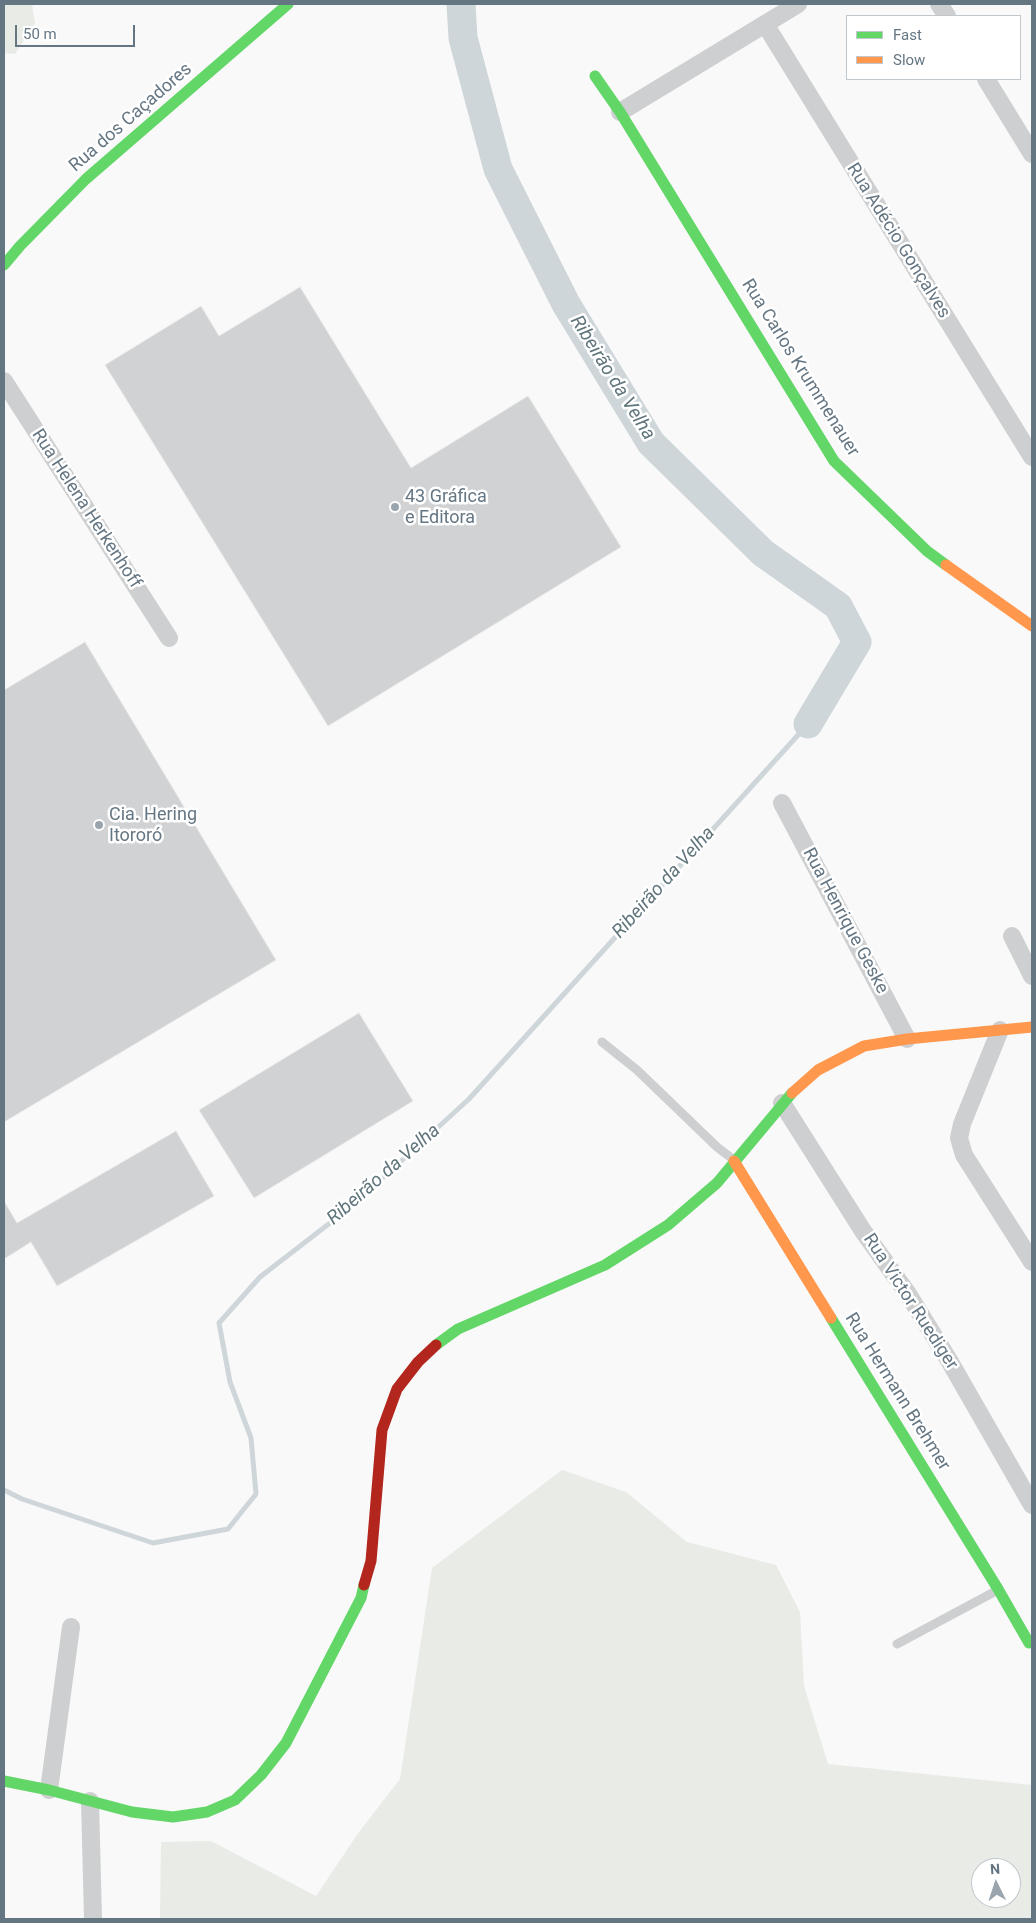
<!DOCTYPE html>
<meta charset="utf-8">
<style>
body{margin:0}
#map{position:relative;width:1036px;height:1923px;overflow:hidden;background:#f9f9f9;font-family:Roboto,sans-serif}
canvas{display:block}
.frame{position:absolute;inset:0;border:5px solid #657683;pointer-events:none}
.legend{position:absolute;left:846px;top:15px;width:175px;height:65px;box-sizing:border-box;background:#fff;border:1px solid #c1c8cd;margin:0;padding:6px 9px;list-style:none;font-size:15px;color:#657683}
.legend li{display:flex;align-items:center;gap:10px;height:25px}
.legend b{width:25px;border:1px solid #c1c8cd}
.north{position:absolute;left:971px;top:1858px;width:50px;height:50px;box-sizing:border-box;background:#fff;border:1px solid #c1c8cd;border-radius:50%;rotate:356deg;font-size:14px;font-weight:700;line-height:20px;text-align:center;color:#657683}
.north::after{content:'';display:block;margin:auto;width:18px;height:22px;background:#99a4ac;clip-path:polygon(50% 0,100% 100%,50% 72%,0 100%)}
.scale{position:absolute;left:15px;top:25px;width:120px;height:22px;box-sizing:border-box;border:2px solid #657683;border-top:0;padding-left:6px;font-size:15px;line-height:18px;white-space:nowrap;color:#657683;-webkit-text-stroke:4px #fff;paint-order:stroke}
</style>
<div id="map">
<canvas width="1036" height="1923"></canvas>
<div class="frame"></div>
<ul class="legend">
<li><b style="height:6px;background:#63d668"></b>Fast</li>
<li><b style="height:6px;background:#ff974d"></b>Slow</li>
</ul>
<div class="north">N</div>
<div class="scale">50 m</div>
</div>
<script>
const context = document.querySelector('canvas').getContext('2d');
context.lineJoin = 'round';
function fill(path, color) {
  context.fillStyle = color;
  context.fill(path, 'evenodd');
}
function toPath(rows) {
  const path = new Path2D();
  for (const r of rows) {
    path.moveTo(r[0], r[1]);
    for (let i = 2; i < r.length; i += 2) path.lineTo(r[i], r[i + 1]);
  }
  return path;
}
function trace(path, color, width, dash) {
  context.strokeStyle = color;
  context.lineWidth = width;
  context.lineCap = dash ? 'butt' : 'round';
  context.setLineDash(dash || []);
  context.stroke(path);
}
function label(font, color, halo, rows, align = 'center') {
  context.font = font + ' Roboto,sans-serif';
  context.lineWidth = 5;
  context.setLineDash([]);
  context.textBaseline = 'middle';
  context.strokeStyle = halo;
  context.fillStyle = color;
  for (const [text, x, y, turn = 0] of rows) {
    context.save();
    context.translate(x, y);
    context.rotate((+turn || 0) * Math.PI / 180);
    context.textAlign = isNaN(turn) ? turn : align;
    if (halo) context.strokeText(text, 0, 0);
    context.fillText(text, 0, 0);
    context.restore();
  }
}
const green = toPath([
 [4,4,32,4,35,23,15,54,4,53],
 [562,1470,626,1492,687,1542,776,1565,800,1612,804,1686,828,1764,1032,1785,1032,1919,160,1919,161,1842,211,1841,316,1896,359,1832,400,1779,432,1568],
 [981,1868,1011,1868,1011,1898,981,1898]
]);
const stream = toPath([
 [4,1490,22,1499,153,1543,228,1529,256,1494,251,1438,230,1382,219,1323,260,1277,352,1206,469,1099,808,724]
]);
const river = toPath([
 [461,4,463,38,498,169,566,304,651,443,763,553,838,606,857,642,808,724]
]);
const building = toPath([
 [300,287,411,468,528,396,621,547,328,726,105,365,201,306,219,336,300,287],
 [85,642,276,960,4,1122,4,690,85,642],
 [359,1013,413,1101,254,1198,199,1110,359,1013],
 [176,1131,214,1196,57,1286,31,1242,4,1259,4,1201,17,1223,176,1131]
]);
const lane = toPath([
 [602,1042,637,1070,717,1147,734,1160],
 [897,1644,996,1591]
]);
const street = toPath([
 [939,4,947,16],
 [765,24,1032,457],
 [986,79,1032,154],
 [620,112,798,4],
 [4,381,169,638],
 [782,803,907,1039],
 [1012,936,1032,976],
 [1000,1030,962,1124,959,1138,964,1155,1032,1262],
 [782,1103,863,1231,908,1294,950,1362,1032,1505],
 [49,1790,71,1627],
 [90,1801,93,1919]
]);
const fast = toPath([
 [595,76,620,112,834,461,927,551,946,565],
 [4,265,20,246,86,179,288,4],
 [831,1318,998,1589,1029,1643],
 [436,1345,458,1329,605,1265,668,1225,717,1183,792,1093],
 [4,1781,49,1790,132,1812,173,1817,207,1812,235,1800,261,1775,286,1743,361,1598,364,1585]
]);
const slow = toPath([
 [946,565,1032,626],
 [792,1093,818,1070,864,1046,907,1039,1032,1027],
 [734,1161,831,1318]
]);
const jam = toPath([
 [364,1585,371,1561,382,1430,397,1389,418,1362,436,1345]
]);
const markers = [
 [395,507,5,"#99a4ac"],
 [99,825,5,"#99a4ac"]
];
const streetNames = [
 ["Rua dos Caçadores",131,118,-41],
 ["Rua Adécio Gonçalves",898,241,58],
 ["Rua Carlos Krummenauer",800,368,58],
 ["Rua Helena Herkenhoff",86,509,57],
 ["Rua Henrique Geske",845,921,62],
 ["Rua Victor Ruediger",910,1302,57],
 ["Rua Hermann Brehmer",897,1392,58]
];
const poiNames = [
 ["43 Gráfica",405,497],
 ["e Editora",405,518],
 ["Cia. Hering",109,815],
 ["Itororó",109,836]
];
const waterNames = [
 ["Ribeirão da Velha",612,378,58],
 ["Ribeirão da Velha",664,883,-48],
 ["Ribeirão da Velha",384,1175,-41]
];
fill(green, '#e8ebe6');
trace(stream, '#ced6d9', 5);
trace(river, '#ced6d9', 29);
fill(building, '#d0d2d3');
trace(building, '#e8e8e8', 1);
trace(lane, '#cecfd0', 9);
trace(street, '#cecfd0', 18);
trace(fast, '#63d668', 11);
trace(slow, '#ff974d', 11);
trace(jam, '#b3261e', 11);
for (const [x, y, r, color] of markers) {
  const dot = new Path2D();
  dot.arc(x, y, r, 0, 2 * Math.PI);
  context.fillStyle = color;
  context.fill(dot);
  trace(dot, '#fff', 2);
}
label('18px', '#657683', '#fff', streetNames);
label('18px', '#657683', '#fff', poiNames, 'left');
label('italic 19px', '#60757c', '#fff', waterNames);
</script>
